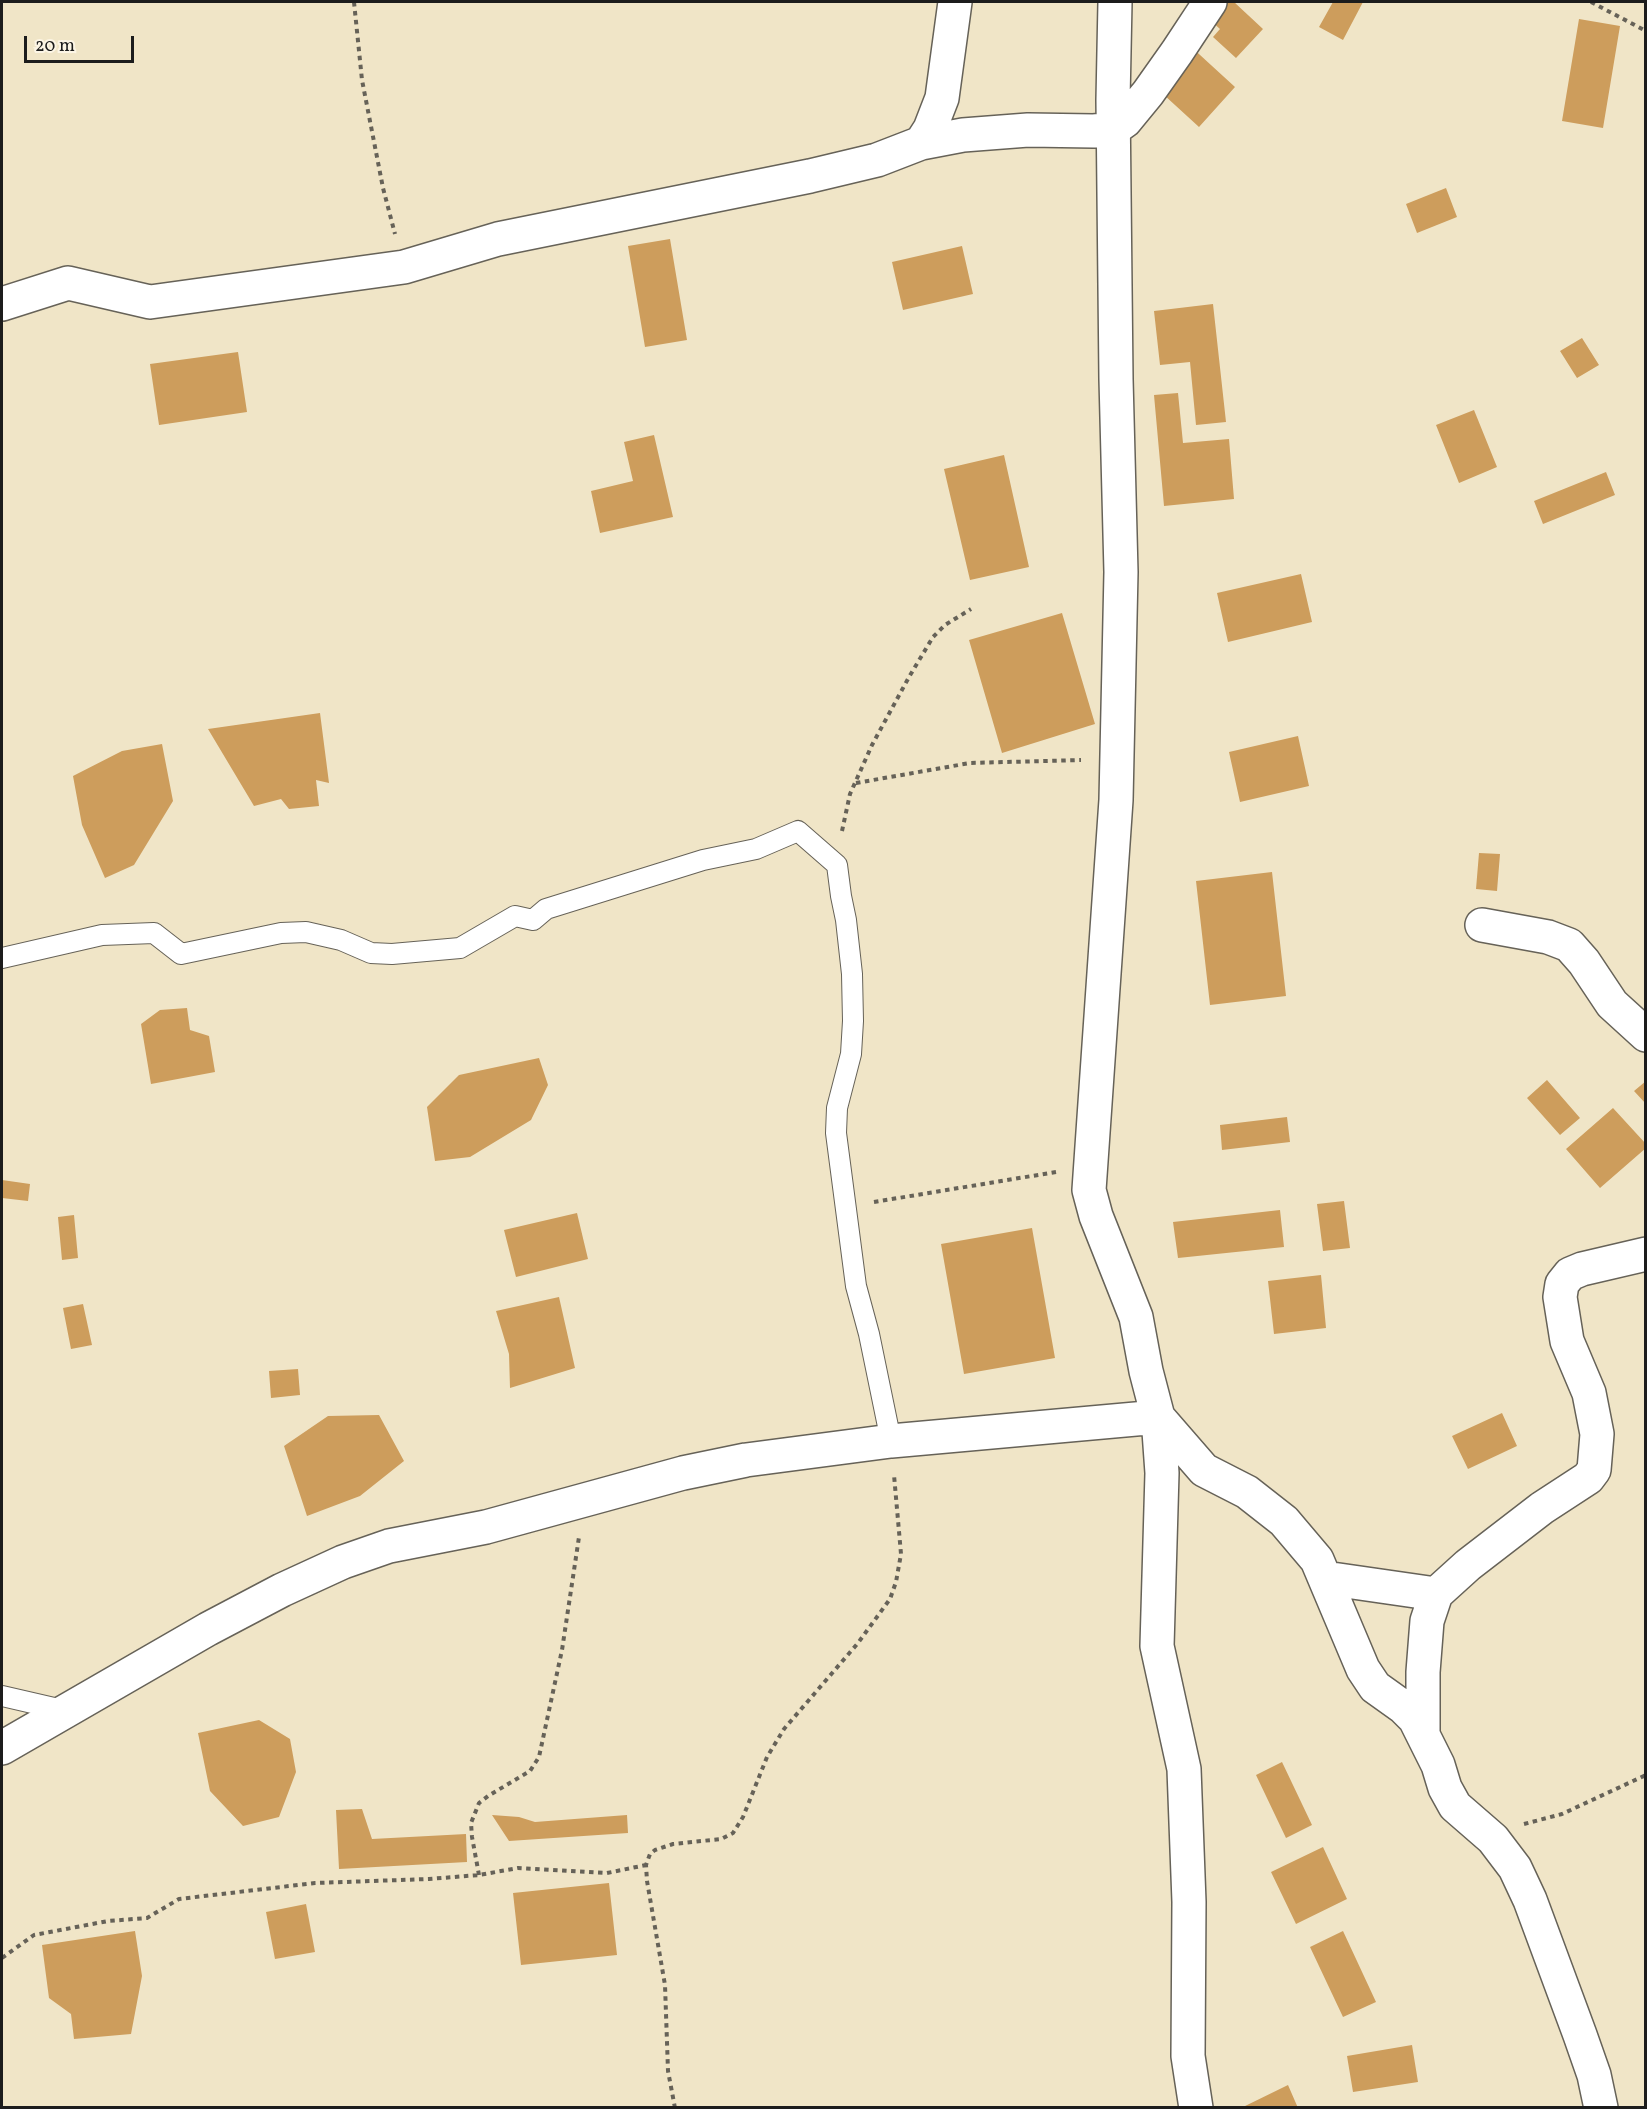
<!DOCTYPE html>
<style>
body{margin:0}
#map{position:relative;width:1647px;height:2109px;overflow:hidden;background:#f0e5c7;font-family:Vollkorn,serif}
canvas{display:block}
.frame{position:absolute;inset:0;border:3px solid #1c1c1c;pointer-events:none}
.scale{position:absolute;left:24px;top:36px;width:110px;height:27px;box-sizing:border-box;border:3px solid #1c1c1c;border-top:0;padding-left:8px;font-size:18px;line-height:21px;white-space:nowrap;color:#1c1c1c;-webkit-text-stroke:4px #fcf5e5;paint-order:stroke}
</style>
<div id="map">
<canvas width="1647" height="2109"></canvas>
<div class="frame"></div>
<div class="scale">20 m</div>
</div>
<script>
const context = document.querySelector('canvas').getContext('2d');
context.lineJoin = 'round';
function fill(path, color) {
  context.fillStyle = color;
  context.fill(path, 'evenodd');
}
function toPath(rows) {
  const path = new Path2D();
  for (const r of rows) {
    path.moveTo(r[0], r[1]);
    for (let i = 2; i < r.length; i += 2) path.lineTo(r[i], r[i + 1]);
  }
  return path;
}
function trace(path, color, width, dash) {
  context.strokeStyle = color;
  context.lineWidth = width;
  context.lineCap = dash ? 'butt' : 'round';
  context.setLineDash(dash || []);
  context.stroke(path);
}
const building = toPath([
 [1190,2,1234,2,1263,29,1236,58,1213,37,1220,29],
 [1333,2,1363,2,1343,40,1319,27],
 [1579,19,1620,26,1603,128,1562,121],
 [1176,33,1235,87,1199,127,1140,73],
 [1446,188,1457,217,1417,233,1406,204],
 [670,239,687,340,645,347,628,246],
 [962,246,973,294,903,310,892,262],
 [1213,304,1226,422,1196,425,1190,362,1160,365,1154,311],
 [1582,338,1599,365,1577,378,1560,351],
 [238,352,247,412,159,425,150,364],
 [1178,393,1183,443,1229,439,1234,499,1164,506,1154,395],
 [1474,410,1497,467,1459,483,1436,425],
 [654,435,673,517,600,533,591,491,633,481,624,442],
 [1004,455,1029,567,970,580,944,469],
 [1606,472,1615,495,1543,524,1534,501],
 [1301,574,1312,622,1228,642,1217,593],
 [1062,613,1095,724,1002,753,969,640],
 [320,713,329,783,316,780,319,806,289,809,281,799,254,806,208,729],
 [1298,736,1309,786,1240,802,1229,752],
 [162,744,173,801,134,865,105,878,82,825,73,776,122,751],
 [1479,853,1500,854,1497,891,1476,889],
 [1272,872,1286,996,1210,1005,1196,881],
 [187,1008,190,1030,209,1036,215,1072,151,1084,141,1024,160,1010],
 [539,1058,548,1085,531,1120,470,1157,435,1161,427,1107,459,1075],
 [1547,1080,1580,1118,1560,1135,1527,1098],
 [1646,1081,1646,1104,1634,1091],
 [1613,1108,1646,1144,1646,1148,1600,1188,1566,1149],
 [1287,1117,1290,1142,1222,1150,1220,1125],
 [2,1180,30,1184,28,1201,2,1198],
 [1344,1201,1350,1248,1323,1251,1317,1204],
 [1280,1210,1284,1247,1178,1258,1173,1222],
 [577,1213,588,1259,516,1277,504,1230],
 [74,1215,78,1258,62,1260,58,1217],
 [1032,1228,1055,1358,964,1374,941,1244],
 [1321,1275,1326,1328,1274,1334,1268,1281],
 [559,1297,575,1368,510,1388,509,1354,496,1311],
 [83,1304,92,1345,71,1349,63,1308],
 [298,1369,300,1395,271,1398,269,1371],
 [1502,1413,1517,1446,1468,1469,1452,1436],
 [379,1415,404,1461,360,1496,307,1516,284,1446,328,1416],
 [259,1720,290,1739,296,1772,279,1817,243,1826,210,1791,198,1733],
 [1282,1762,1312,1825,1286,1838,1256,1775],
 [362,1809,372,1839,466,1834,467,1862,339,1869,336,1810],
 [492,1815,519,1817,535,1822,627,1815,628,1833,509,1841],
 [1323,1847,1347,1899,1296,1924,1271,1872],
 [609,1883,617,1955,521,1965,513,1893],
 [306,1904,315,1952,275,1959,266,1912],
 [135,1931,142,1976,131,2034,74,2039,71,2014,49,1998,42,1945],
 [1343,1931,1376,2002,1343,2017,1310,1947],
 [1412,2045,1418,2082,1353,2092,1347,2056],
 [1288,2085,1298,2108,1241,2108]
]);
const path = toPath([
 [354,2,362,80,383,188,395,234],
 [1591,2,1646,31],
 [856,783,970,763,1081,760],
 [842,831,850,794,872,745,909,677,933,637,945,625,971,609],
 [874,1202,1056,1172],
 [1524,1824,1562,1814,1646,1775],
 [479,1875,472,1837,471,1823,479,1803,488,1796,530,1771,539,1757,562,1650,579,1537],
 [2,1958,34,1935,108,1921,147,1918,179,1899,315,1883,429,1879,479,1875,518,1868,607,1873,646,1865],
 [675,2108,668,2071,665,1985,647,1881,646,1865,650,1854,655,1850,673,1844,721,1839,733,1833,743,1817,767,1757,784,1729,858,1643,890,1599,896,1582,901,1554,894,1475]
]);
const service = toPath([
 [2,958,102,935,154,933,181,954,281,933,306,932,341,940,371,953,392,954,460,948,515,916,533,920,546,909,703,860,756,849,798,831,837,865,841,896,846,920,852,974,853,1021,851,1054,837,1108,836,1133,856,1286,869,1334,891,1441],
 [2,1696,67,1711]
]);
const minor = toPath([
 [1115,2,1113,100,1116,379,1121,572,1116,800,1089,1190,1096,1216,1136,1317,1146,1371,1158,1417,1162,1473,1157,1646,1184,1769,1189,1902,1188,2056,1196,2108],
 [921,143,930,129,942,98,955,2],
 [2,304,68,283,150,302,404,267,498,239,810,176,877,160,921,143,963,135,1028,130,1094,131,1114,129,1125,121,1148,93,1177,52,1210,2],
 [1482,925,1548,937,1569,945,1584,962,1612,1004,1646,1035],
 [1325,1578,1436,1594],
 [1423,1733,1423,1672,1427,1621,1436,1594,1468,1565,1542,1508,1588,1478,1594,1470,1597,1434,1589,1393,1567,1341,1560,1297,1562,1284,1570,1274,1582,1269,1646,1254],
 [2,1748,208,1629,282,1590,343,1562,389,1546,486,1527,683,1473,746,1460,891,1441,1158,1417,1204,1470,1247,1492,1284,1521,1317,1560,1363,1669,1375,1687,1403,1707,1415,1719,1438,1765,1445,1788,1455,1806,1493,1839,1515,1868,1530,1900,1580,2035,1594,2075,1601,2108]
]);
fill(building, '#cd9d5c');
trace(service, '#666258', 22);
trace(minor, '#666258', 36);
trace(path, '#666258', 4, [4.5, 4.5]);
trace(service, '#fff', 20);
trace(minor, '#fff', 33);
</script>
